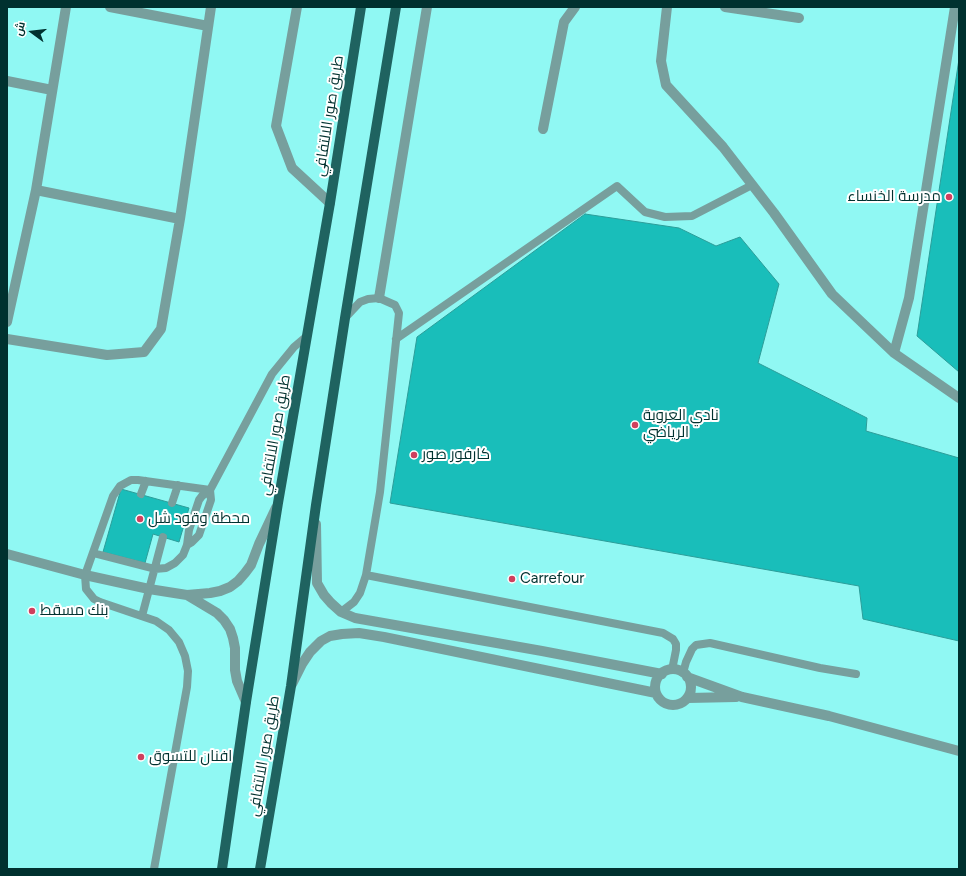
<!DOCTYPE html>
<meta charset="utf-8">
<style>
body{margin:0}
#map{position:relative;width:966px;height:876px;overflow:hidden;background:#90f8f3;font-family:Figtree,Cairo,sans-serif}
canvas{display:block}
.frame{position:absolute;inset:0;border:8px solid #00312f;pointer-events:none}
.north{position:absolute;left:12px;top:12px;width:40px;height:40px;-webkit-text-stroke:3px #fff;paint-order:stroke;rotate:285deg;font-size:11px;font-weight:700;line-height:16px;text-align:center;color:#00312f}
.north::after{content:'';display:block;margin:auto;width:14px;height:18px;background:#00312f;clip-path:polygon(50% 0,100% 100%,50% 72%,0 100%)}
</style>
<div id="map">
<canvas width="966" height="876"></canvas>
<div class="frame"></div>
<div class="north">ش</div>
</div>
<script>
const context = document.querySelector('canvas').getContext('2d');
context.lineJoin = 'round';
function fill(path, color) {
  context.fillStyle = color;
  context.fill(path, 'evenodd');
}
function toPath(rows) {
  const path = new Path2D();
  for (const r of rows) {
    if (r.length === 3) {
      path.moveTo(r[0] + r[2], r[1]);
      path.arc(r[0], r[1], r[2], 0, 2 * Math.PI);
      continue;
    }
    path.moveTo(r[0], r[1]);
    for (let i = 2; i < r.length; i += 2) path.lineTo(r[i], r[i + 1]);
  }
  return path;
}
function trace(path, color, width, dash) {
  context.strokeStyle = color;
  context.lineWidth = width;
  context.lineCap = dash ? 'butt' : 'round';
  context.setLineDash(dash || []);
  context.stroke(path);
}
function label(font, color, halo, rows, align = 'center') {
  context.font = font + ' Figtree,Cairo,sans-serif';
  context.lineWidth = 4;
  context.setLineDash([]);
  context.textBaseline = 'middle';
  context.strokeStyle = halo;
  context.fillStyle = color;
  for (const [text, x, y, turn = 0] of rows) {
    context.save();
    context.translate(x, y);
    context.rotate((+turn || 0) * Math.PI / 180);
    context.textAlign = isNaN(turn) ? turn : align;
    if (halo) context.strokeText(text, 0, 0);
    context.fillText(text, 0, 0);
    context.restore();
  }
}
const building = toPath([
 [959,59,959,372,917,336,959,59],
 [585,214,679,228,716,246,740,237,779,284,758,363,867,418,866,431,959,458,959,641,863,619,859,586,390,503,417,337,585,214],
 [121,489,189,508,179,542,153,534,145,563,103,552,121,489]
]);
const service = toPath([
 [396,339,617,186,645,212,665,217,692,216,752,185],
 [141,494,146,481],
 [172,503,178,485],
 [187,545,192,542,199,535,211,500,210,490],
 [93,553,155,569,166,568,175,563,183,555,187,545,189,530,199,500,202,496,210,490,272,374,294,347,307,336],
 [366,575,663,633,673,639,676,644,676,650,672,670],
 [341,612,354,602,360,593,366,575,380,492,399,313,395,305,379,298,368,299,360,302,345,318],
 [142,616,163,537],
 [683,673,686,662,692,649,696,645,710,643,820,668,856,674],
 [154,869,187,687,188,671,185,656,179,642,169,630,156,621,100,602,94,599,86,589,85,575,113,496,120,486,131,480,138,480,210,490]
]);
const minor = toPath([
 [110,7,208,26],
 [297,7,276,126,292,168,330,203],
 [667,7,661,61,666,85,723,147,774,213,832,294,894,353,959,398],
 [725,7,799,18],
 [7,81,52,90],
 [543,129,564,22,575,7],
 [36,190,180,219],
 [379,298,427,7],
 [7,322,36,190,66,7],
 [7,339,107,355,144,352,161,329,180,219,211,7],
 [894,353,909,298,955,7]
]);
const tertiary = toPath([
 [316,524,317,583,324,595,331,603,341,612,355,618,542,651,662,674],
 [7,554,85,575,149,589,187,595,210,593,220,591,230,587,238,581,245,573,251,565,259,544,276,508],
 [187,595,217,613,224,620,230,629,233,638,235,648,235,670,237,681,246,702],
 [673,687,18],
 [687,677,742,697,829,716,959,751],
 [292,684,302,664,310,652,321,641,330,636,342,634,359,633,384,637,656,693],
 [688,698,736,697]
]);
const primary = toPath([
 [222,869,246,702,278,503,330,203,361,7],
 [260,869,291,686,316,505,345,318,396,7]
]);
const markers = [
 [949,197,4,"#cf3f5e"],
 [635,425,4,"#cf3f5e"],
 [414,455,4,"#cf3f5e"],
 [140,519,4,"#cf3f5e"],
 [512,579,4,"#cf3f5e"],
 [32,611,4,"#cf3f5e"],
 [141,757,4,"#cf3f5e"]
];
const streetNames = [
 ["طريق صور الالتفافي",329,116,-81],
 ["طريق صور الالتفافي",275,435,-80],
 ["طريق صور الالتفافي",264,756,-80]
];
const poiNames = [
 ["مدرسة الخنساء",941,197,"right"],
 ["نادي العروبة",643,416],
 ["الرياضي",643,433],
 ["كارفور صور",422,455],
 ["محطة وقود شل",148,519],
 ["Carrefour",520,579],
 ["بنك مسقط",40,611],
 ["افنان للتسوق",149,757]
];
fill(building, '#19beba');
trace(building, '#2c9d99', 1);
trace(service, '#779f9d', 8);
trace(minor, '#779f9d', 10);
trace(tertiary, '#779f9d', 10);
trace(primary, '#1f6360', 10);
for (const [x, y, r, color] of markers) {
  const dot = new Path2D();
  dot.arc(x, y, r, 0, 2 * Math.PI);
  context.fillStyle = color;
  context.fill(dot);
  trace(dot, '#fff', 1.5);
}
label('15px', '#00312f', '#fff', streetNames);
label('15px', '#00312f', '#fff', poiNames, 'left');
</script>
